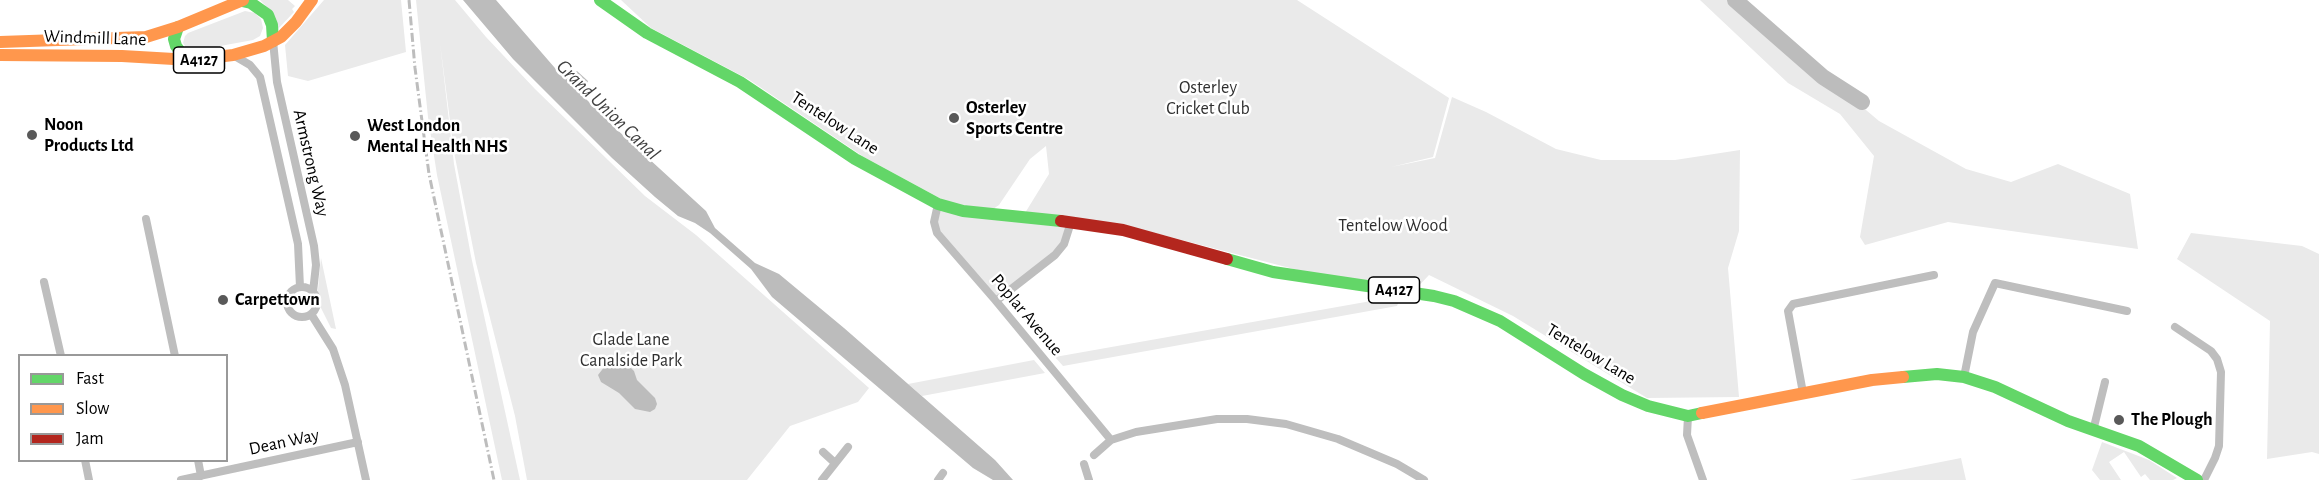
<!DOCTYPE html>
<style>
body{margin:0}
#map{position:relative;width:2319px;height:480px;overflow:hidden;background:#fff;font-family:"Alegreya Sans",sans-serif}
canvas{display:block}
.legend{position:absolute;left:18px;top:354px;width:210px;height:108px;box-sizing:border-box;background:#fff;border:2px solid #999;margin:0;padding:8px 10px;list-style:none;font-size:18px;color:#000}
.legend li{display:flex;align-items:center;gap:12px;height:30px}
.legend b{width:30px;border:2px solid #999}
</style>
<div id="map">
<canvas width="2319" height="480"></canvas>
<ul class="legend">
<li><b style="height:8px;background:#63d668"></b>Fast</li>
<li><b style="height:8px;background:#ff974d"></b>Slow</li>
<li><b style="height:8px;background:#b3261e"></b>Jam</li>
</ul>
</div>
<script>
const context = document.querySelector('canvas').getContext('2d');
context.lineJoin = 'round';
function fill(path, color) {
  context.fillStyle = color;
  context.fill(path, 'evenodd');
}
function toPath(rows) {
  const path = new Path2D();
  for (const r of rows) {
    if (r.length === 3) {
      path.moveTo(r[0] + r[2], r[1]);
      path.arc(r[0], r[1], r[2], 0, 2 * Math.PI);
      continue;
    }
    path.moveTo(r[0], r[1]);
    for (let i = 2; i < r.length; i += 2) path.lineTo(r[i], r[i + 1]);
  }
  return path;
}
function trace(path, color, width, dash) {
  context.strokeStyle = color;
  context.lineWidth = width;
  context.lineCap = dash ? 'butt' : 'round';
  context.setLineDash(dash || []);
  context.stroke(path);
}
function label(font, color, halo, rows, align = 'center') {
  context.font = font + ' "Alegreya Sans",sans-serif';
  context.lineWidth = 5;
  context.setLineDash([]);
  context.textBaseline = 'middle';
  context.strokeStyle = halo;
  context.fillStyle = color;
  for (const [text, x, y, turn = 0] of rows) {
    context.save();
    context.translate(x, y);
    context.rotate((+turn || 0) * Math.PI / 180);
    context.textAlign = isNaN(turn) ? turn : align;
    if (halo) context.strokeText(text, 0, 0);
    context.fillText(text, 0, 0);
    context.restore();
  }
}
const green = toPath([
 [260,0,288,0,295,6,292,9,294,12,278,29,273,13],
 [324,0,401,0,406,52,308,81,288,76,285,45],
 [416,0,455,0,486,37,535,89,645,196,696,235,869,388,858,402,790,426,747,480,527,480,515,416,476,263,454,152,440,43,454,164,471,256,520,480,502,480,437,175,428,117],
 [621,0,1297,0,1449,98,1433,157,1391,167,1435,158,1452,97,1486,112,1556,149,1601,160,1675,160,1740,150,1739,231,1728,268,1739,397,1647,398,1513,316,1429,275,1413,292,1344,282,1120,224,1025,213,1049,174,1046,146,1030,159,999,205,990,211,960,209,864,157,748,79,651,28],
 [1700,0,1736,0,1879,121,1966,169,2011,182,2058,164,2130,194,2138,249,1948,222,1865,245,1860,237,1874,156,1840,114,1788,83],
 [245,11,255,13,261,19,263,28,260,36,253,40,193,51,187,49,183,43,185,36,188,33],
 [938,204,1071,222,1064,244,996,301,937,233],
 [2191,233,2302,246,2319,254,2319,454,2312,452,2267,459,2270,321,2177,259],
 [321,258,336,329,331,328,317,300],
 [1388,298,1399,301,1397,306,1063,366,1055,357],
 [1034,360,1045,373,922,396,908,384],
 [2102,442,2149,460,2177,478,2173,480,2150,480,2145,474,2141,477,2124,452,2109,462,2121,480,2100,480,2092,470],
 [1961,458,1966,480,1850,480]
]);
const water = toPath([
 [463,0,496,0,561,75,577,71,588,81,585,92,586,99,613,126,706,211,715,228,755,263,779,274,844,328,995,460,1013,480,993,480,973,468,772,297,751,269,710,233,695,223,678,216,655,197,612,158,513,59],
 [617,364,627,364,634,371,637,380,655,398,657,404,655,409,650,412,635,409,619,393,601,382,598,375,605,366]
]);
const river = toPath([
 [1735,0,1823,77,1862,102]
]);
const street = toPath([
 [273,41,277,82,314,246,316,265,313,292],
 [233,55,250,65,260,77,298,244,300,287],
 [938,204,934,222,937,233,996,301,1111,440],
 [146,219,175,356],
 [44,282,61,356],
 [302,302,15],
 [996,301,1055,255,1064,244,1071,222],
 [311,314,333,349,345,385,366,480],
 [2175,327,2211,351,2217,359,2221,372,2219,446,2215,458,2204,480],
 [1964,377,1973,332,1995,283,2127,311],
 [1803,393,1788,311,1793,304,1934,275],
 [1688,416,1687,435,1703,480],
 [2093,431,2105,382],
 [823,452,835,463],
 [1094,455,1111,440,1136,432,1217,419,1247,419,1286,424,1338,439,1397,464,1424,480],
 [85,460,89,480],
 [198,460,201,476],
 [1084,464,1089,480],
 [181,480,358,442],
 [822,480,848,447],
 [938,480,943,473]
]);
const fast = toPath([
 [600,0,647,33,740,82,855,159,938,204,963,211,1061,221],
 [242,1,251,3,268,15,272,25,273,41],
 [178,27,174,39,176,46,182,54,191,60],
 [1227,259,1273,272,1434,296,1454,301,1500,321,1584,374,1622,395,1648,406,1688,416,1702,413],
 [1903,377,1937,374,1964,377,1995,387,2068,421,2139,446,2197,480]
]);
const slow = toPath([
 [0,42,146,37,178,27,243,0],
 [0,55,122,56,191,60,233,55,264,46,281,37,296,22,312,0],
 [1702,413,1872,380,1903,377]
]);
const jam = toPath([
 [1061,221,1123,230,1227,259]
]);
const rail = toPath([
 [409,0,415,68,429,174,494,480]
]);
const markers = [
 [954,118,6,"#595959"],
 [32,135,6,"#595959"],
 [355,136,6,"#595959"],
 [223,300,6,"#595959"],
 [2119,420,6,"#595959"]
];
const shields = [
 [199,60,51],
 [1394,290,51]
];
const shieldNames = [
 ["A4127",199,60],
 ["A4127",1394,290]
];
const streetNames = [
 ["Windmill Lane",95,38,2],
 ["Tentelow Lane",835,123,33],
 ["Armstrong Way",311,163,77],
 ["Poplar Avenue",1027,315,50],
 ["Tentelow Lane",1591,354,31],
 ["Dean Way",284,442,-12]
];
const parkNames = [
 ["Osterley",1208,88],
 ["Cricket Club",1208,109],
 ["Tentelow Wood",1393,226],
 ["Glade Lane",631,340],
 ["Canalside Park",631,361]
];
const poiNames = [
 ["Osterley",966,108],
 ["Sports Centre",966,129],
 ["Noon",44,125],
 ["Products Ltd",44,146],
 ["West London",367,126],
 ["Mental Health NHS",367,147],
 ["Carpettown",235,300],
 ["The Plough",2131,420]
];
const waterNames = [
 ["Grand Union Canal",608,110,44]
];
fill(green, '#eaeaea');
fill(water, '#bcbcbc');
trace(river, '#bcbcbc', 16);
trace(street, '#bebebe', 8);
trace(fast, '#63d668', 12);
trace(slow, '#ff974d', 12);
trace(jam, '#b3261e', 12);
trace(rail, '#bdbdbd', 3, [9, 3, 1.5, 3]);
for (const [x, y, r, color] of markers) {
  const dot = new Path2D();
  dot.arc(x, y, r, 0, 2 * Math.PI);
  context.fillStyle = color;
  context.fill(dot);
  trace(dot, '#fff', 2);
}
for (const [x, y, w] of shields) {
  const box = new Path2D();
  box.roundRect(x - w / 2, y - 13, w, 26, 4.5);
  context.fillStyle = '#fff';
  context.fill(box);
  trace(box, '#000', 1.5);
}
label('bold 16px', '#000', null, shieldNames);
label('18px', '#000', '#fff', streetNames);
label('18px', '#2f2f2f', '#fff', parkNames);
label('bold 18px', '#000', '#fff', poiNames, 'left');
label('italic 20px', '#404040', '#fff', waterNames);
</script>
